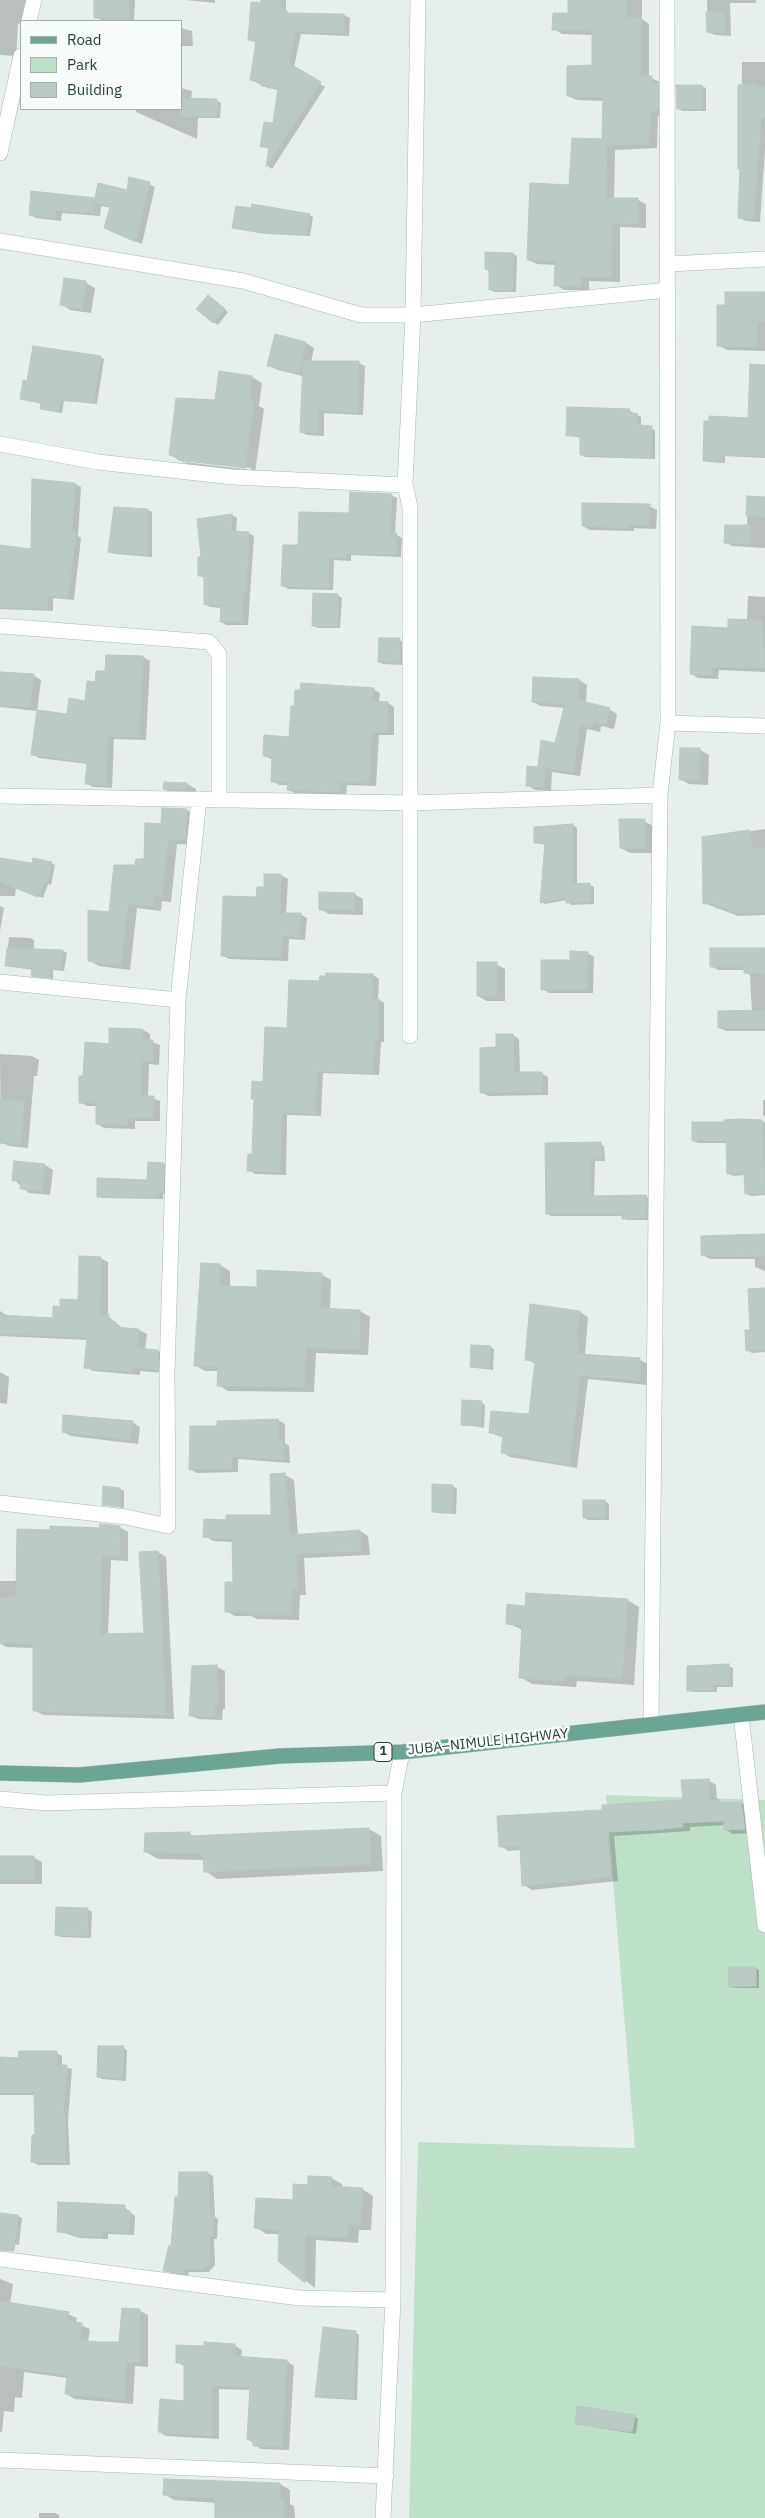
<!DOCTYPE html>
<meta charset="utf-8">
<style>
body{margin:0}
#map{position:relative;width:765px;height:2518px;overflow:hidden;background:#e6efeb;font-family:"IBM Plex Sans",sans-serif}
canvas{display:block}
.legend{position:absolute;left:20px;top:20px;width:162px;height:90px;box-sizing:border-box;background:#f7fbf9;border:1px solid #a3b1ad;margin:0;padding:6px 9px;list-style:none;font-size:15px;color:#24423a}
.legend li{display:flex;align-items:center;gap:10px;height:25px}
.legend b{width:25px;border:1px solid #a3b1ad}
</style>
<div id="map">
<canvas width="765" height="2518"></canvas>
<ul class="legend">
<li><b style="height:6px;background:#6aa596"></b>Road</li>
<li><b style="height:14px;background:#bfe0c8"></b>Park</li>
<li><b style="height:14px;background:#bbcac4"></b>Building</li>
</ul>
</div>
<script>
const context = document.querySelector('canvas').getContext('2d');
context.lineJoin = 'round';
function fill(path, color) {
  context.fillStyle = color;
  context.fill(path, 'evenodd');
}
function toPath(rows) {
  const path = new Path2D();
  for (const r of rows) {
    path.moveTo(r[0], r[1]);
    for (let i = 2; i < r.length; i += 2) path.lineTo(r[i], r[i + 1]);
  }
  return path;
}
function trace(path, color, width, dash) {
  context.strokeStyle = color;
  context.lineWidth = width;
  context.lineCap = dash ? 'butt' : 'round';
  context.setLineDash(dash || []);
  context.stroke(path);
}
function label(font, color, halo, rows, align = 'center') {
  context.font = font + ' "IBM Plex Sans",sans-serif';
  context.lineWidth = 5;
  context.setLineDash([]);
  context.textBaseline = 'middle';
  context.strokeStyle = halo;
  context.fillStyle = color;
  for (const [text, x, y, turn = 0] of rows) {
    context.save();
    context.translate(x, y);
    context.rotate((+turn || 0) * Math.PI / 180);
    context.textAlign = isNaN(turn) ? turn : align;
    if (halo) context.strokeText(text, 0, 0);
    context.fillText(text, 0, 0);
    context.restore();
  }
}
const green = toPath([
 [606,1795,765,1800,765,2518,409,2518,418,2142,635,2148]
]);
const shadow = toPath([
 [0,0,26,0,26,21,18,24,16,56,0,55],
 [95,0,135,0,134,21,101,20,95,17],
 [186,0,215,0,215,3],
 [262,0,286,0,286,10,290,14,344,15,350,18,349,36,301,34,294,67,325,87,272,169,268,166,270,149,262,146,274,125,279,90,268,88,251,80,257,43,250,40],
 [569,0,642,0,642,19,649,24,649,77,660,82,663,117,658,116,657,148,615,150,614,199,638,200,646,204,646,228,620,227,620,282,589,281,589,290,564,290,556,285,556,265,537,264,528,260,570,186,603,140,604,101,577,100,568,96,593,66,593,35,562,34,554,29,569,14],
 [707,0,756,0,756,3,730,3,731,36,715,35,708,32],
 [181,28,192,31,193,46,181,46],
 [742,62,765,62,765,149,760,222,746,221,740,218],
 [701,86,706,88,706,111,682,111,678,108],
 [181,88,192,91,191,100,216,100,221,103,220,118,198,118,197,139,136,112,136,109,181,109],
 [149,184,155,187,142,244,105,228,111,208,101,206,100,216,62,213,61,221,36,218,30,215,127,191],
 [252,209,309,215,313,217,310,236,267,234,234,227],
 [486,253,513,254,517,256,516,292,494,292,490,289,490,271,486,269],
 [65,279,86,283,95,288,91,313,70,310,61,304],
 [765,293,765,351,727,350,718,345,727,307],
 [213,299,228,312,218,325,213,322],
 [306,343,314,348,311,362,359,363,365,366,363,415,324,413,324,436,307,435,301,432,303,376,278,370,269,365],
 [100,357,104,359,97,404,64,401,62,413,45,410,41,408,42,404,21,399,28,382],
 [252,377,262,383,259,406,264,409,255,473,189,465,170,455,216,401],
 [182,459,251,468,251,470,185,462],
 [765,392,765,458,725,456,725,463,708,462,704,460,749,419],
 [630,411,641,417,641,427,655,430,655,459,585,457,581,454,581,438,567,435],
 [33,481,75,484,81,487,78,536,81,538,74,600,53,598,53,611,0,609,0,546,32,550],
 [391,495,397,498,395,534,402,538,401,557,351,555,351,561,334,560,333,590,288,589,283,586,299,546,350,515],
 [748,497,765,498,765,548,732,546,725,542,747,526],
 [649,506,657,510,656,529,634,528,634,531,590,530,583,526],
 [115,508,148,510,152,512,152,557,114,554,109,552],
 [232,515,237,518,236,533,248,533,254,536,248,625,226,625,221,622,222,608,210,607,205,604,204,578,199,575,203,558],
 [337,595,342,598,340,628,317,628,313,625],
 [748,596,765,597,765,672,719,670,718,679,698,678,691,674,729,629,747,621],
 [399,640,403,642,403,665,383,664,379,662],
 [107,656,143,657,150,661,146,740,114,739,112,788,93,787,86,783,88,764,39,758,33,754,68,715,86,702,96,683,106,673],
 [0,673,33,675,41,680,37,711,0,707],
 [579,680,587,685,586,703,609,709,617,714,614,729,601,726,600,732,587,729,580,776,552,772,551,791,535,790,527,785,556,744,566,708,541,706,533,702],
 [373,689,380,693,379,703,388,703,394,707,394,735,379,735,376,786,347,785,346,796,295,793,288,790,289,785,279,785,273,781,273,760,264,756],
 [700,750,709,755,708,785,689,784,680,779],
 [165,783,187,784,196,789,196,794,173,794,164,789],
 [187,810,196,815,194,845,177,844,171,902,162,901,161,911,137,908,130,970,99,966,90,961,110,913,136,866,145,861,162,825],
 [644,821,653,826,653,853,630,853,621,848],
 [573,825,577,828,577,885,590,885,594,887,594,904,571,905,567,900,545,904,541,902,546,845,536,843],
 [765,829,765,915,738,916,704,903,703,838],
 [0,859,33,864,51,863,55,865,51,885,48,884,43,898,16,887,15,896,0,896],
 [265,875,281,875,288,879,286,914,300,914,307,918,305,940,289,939,288,961,229,959,222,955,265,888],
 [354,894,363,899,363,915,329,914,320,909],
 [0,906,4,908,0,931],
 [9,937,30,938,34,940,34,949,63,951,67,953,64,971,53,970,53,979,37,977,32,975,33,970,6,966],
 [765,949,765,1031,726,1031,720,1028,752,1012,750,975,745,972,745,970,718,970,712,966],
 [587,953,594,957,593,993,549,993,543,989,571,961],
 [496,964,505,969,505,1001,487,1001,478,996],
 [373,975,379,979,378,999,384,1003,384,1042,381,1042,379,1075,323,1073,321,1116,287,1115,286,1175,255,1174,249,1170,254,1155,256,1100,252,1098,264,1083,288,1029,321,982,327,978],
 [110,1029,143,1030,150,1034,150,1041,160,1045,159,1065,149,1064,148,1097,160,1101,160,1121,135,1121,135,1129,104,1128,97,1124,98,1106,87,1106,80,1102,84,1077,110,1045],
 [513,1035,519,1039,520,1073,541,1073,548,1077,548,1095,488,1096,482,1092,497,1049],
 [0,1054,32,1056,39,1060,37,1076,34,1076,28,1148,9,1146,1,1142],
 [763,1100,765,1100,765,1116,763,1115],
 [762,1121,765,1123,765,1195,751,1196,747,1194,745,1175,733,1176,728,1173,727,1143,698,1143,694,1141,725,1124],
 [600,1144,604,1146,605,1161,595,1161,594,1197,646,1196,650,1199,650,1220,627,1220,622,1216,551,1216,547,1213],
 [163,1164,168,1166,167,1194,163,1194,163,1199,102,1198,98,1196,149,1181],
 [45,1165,53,1170,50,1195,29,1193,14,1180],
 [765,1235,765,1271,755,1267,755,1259,710,1259,702,1255],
 [100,1258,108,1262,108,1316,123,1329,139,1330,147,1334,145,1350,158,1351,166,1355,165,1373,140,1371,140,1375,93,1371,86,1367,88,1340,0,1336,0,1311,9,1317,54,1319,61,1308,79,1301],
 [202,1264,220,1265,230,1271,230,1288,258,1289,321,1274,331,1280,330,1310,360,1311,370,1317,368,1355,316,1353,314,1392,228,1391,218,1385,219,1371,205,1371,195,1365],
 [531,1306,580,1312,588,1317,585,1356,640,1360,648,1364,647,1385,588,1379,577,1468,510,1457,502,1452,504,1438,491,1433,530,1415,535,1364,527,1359],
 [765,1332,765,1352,752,1353,747,1350],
 [490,1347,494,1349,493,1370,472,1366],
 [0,1372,9,1377,7,1404,0,1403],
 [481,1402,485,1405,484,1428,462,1424],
 [278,1420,285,1424,285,1443,289,1446,290,1463,238,1459,238,1472,197,1473,190,1469,218,1427,218,1422],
 [132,1422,140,1427,138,1444,71,1436,63,1432],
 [285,1475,294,1480,298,1536,360,1531,368,1536,370,1555,304,1558,306,1595,300,1595,299,1620,257,1619,251,1616,235,1616,226,1611,234,1583,234,1542,213,1541,205,1536,227,1522,273,1517],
 [453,1486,457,1489,456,1514,437,1513,433,1511],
 [120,1489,124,1491,124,1508,103,1504],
 [584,1501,605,1501,609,1504,609,1520,588,1520,584,1517],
 [119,1527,128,1532,128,1561,111,1560,108,1635,145,1635,158,1552,166,1557,174,1719,43,1715,34,1710,34,1648,6,1647,0,1643,0,1581,17,1581,51,1532],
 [627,1600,639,1607,634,1685,577,1681,576,1687,532,1684,520,1677,523,1630,507,1623,526,1607],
 [729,1666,733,1668,733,1687,717,1687,717,1692,693,1692,689,1690],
 [217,1667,225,1671,225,1709,223,1709,222,1720,198,1719,190,1715],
 [708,1780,716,1785,717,1801,724,1804,741,1803,749,1807,752,1833,733,1834,725,1829,725,1825,690,1827,690,1831,614,1836,618,1881,532,1890,524,1885,521,1850,508,1851,501,1846,603,1811,684,1801],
 [369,1829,381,1836,383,1871,217,1879,205,1871,204,1860,158,1859,146,1852,190,1834,196,1837],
 [0,1857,33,1857,42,1862,42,1884,0,1884],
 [88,1910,92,1912,91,1938,60,1937,56,1934],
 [755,1968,759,1970,759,1988,734,1988,730,1986],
 [123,2048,127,2050,126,2081,102,2079,98,2077],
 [20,2053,57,2053,62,2056,62,2066,72,2069,68,2120,70,2165,38,2165,33,2162,36,2136,36,2095,0,2095,0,2058,19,2059],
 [207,2173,213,2176,215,2217,218,2219,217,2239,214,2239,215,2265,209,2272,189,2272,188,2276,170,2273,165,2270,172,2247],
 [331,2178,342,2184,342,2188,362,2189,373,2196,371,2230,359,2230,358,2243,316,2240,315,2288,279,2260,280,2234,266,2234,256,2227,294,2201,309,2186],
 [124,2207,135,2216,134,2235,108,2234,108,2239,80,2238,58,2231],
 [18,2216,22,2218,19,2245,0,2242,0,2218],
 [0,2279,13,2284,10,2304,68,2314,77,2318,76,2323,90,2329,88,2342,120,2344,123,2310,140,2311,148,2315,148,2367,135,2366,133,2404,75,2399,66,2394,68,2378,24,2372,22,2398,15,2397,14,2412,4,2411,2,2432,0,2432],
 [355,2332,359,2335,357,2400,321,2398,317,2396],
 [234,2345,242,2350,241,2358,287,2361,294,2366,289,2450,261,2449,248,2439,251,2390,219,2389,219,2439,166,2436,159,2432,185,2402,184,2366,177,2362,205,2347],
 [634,2416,638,2419,636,2434,576,2424],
 [165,2481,280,2484,290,2490,290,2504,294,2506,295,2518,216,2518,217,2503,174,2500,164,2494],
 [39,2513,55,2513,59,2515,59,2518,39,2518]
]);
const building = toPath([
 [94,0,129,0,129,18,94,18,94,0],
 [261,0,281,0,280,8,285,8,285,13,344,14,344,33,296,32,289,63,321,82,266,167,269,147,260,147,264,122,273,123,278,88,261,86,262,82,250,80,256,41,248,40,251,2,261,3,261,0],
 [568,0,627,0,626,17,641,18,641,76,652,76,652,84,658,84,658,109,656,109,655,113,650,112,649,144,607,145,606,198,638,198,638,224,612,223,611,278,581,277,581,286,554,286,555,261,527,260,530,183,569,185,572,138,602,139,603,97,567,96,567,66,592,65,592,31,552,30,553,13,568,13,568,0],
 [706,12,724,12,725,33,707,32,706,12],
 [756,84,756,86,765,87,765,117,761,117,754,219,738,218,740,169,738,169,738,85,756,84],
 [676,85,702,85,702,109,677,109,676,85],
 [181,98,217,99,217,117,181,117,181,98],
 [129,177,150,182,136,242,104,228,110,207,95,203,94,213,56,211,55,218,29,215,31,191,95,198,98,183,127,190,129,177],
 [252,204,310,214,306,234,262,233,232,228,236,206,251,208,252,204],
 [485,252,513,253,512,291,489,290,489,270,485,269,485,252],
 [64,278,86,281,82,309,60,305,64,278],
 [725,292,765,292,765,322,757,322,757,347,717,346,717,305,725,305,725,292],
 [208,295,225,309,213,323,196,309,208,295],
 [275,334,306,342,299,373,267,366,275,334],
 [33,346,101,356,93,402,60,400,58,412,40,409,41,403,20,399,23,380,27,381,33,346],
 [303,361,359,361,358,413,319,410,318,433,300,432,303,361],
 [750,364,765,365,765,456,721,455,721,461,703,461,704,421,709,421,709,416,748,418,750,364],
 [219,371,252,376,249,401,254,401,245,468,178,460,178,456,169,455,176,398,215,400,219,371],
 [567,407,630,409,630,414,637,413,637,425,652,426,651,458,580,455,580,436,566,436,567,407],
 [32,479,75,483,72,533,76,533,68,598,48,596,48,609,0,607,0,545,31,549,32,479],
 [350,492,392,494,390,533,397,533,396,555,346,553,346,558,329,558,328,588,281,586,283,545,298,545,299,512,349,513,350,492],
 [747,496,765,497,765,517,746,516,747,496],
 [582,503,650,504,649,525,627,525,627,528,582,526,582,503],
 [114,507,148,509,148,555,108,552,114,507],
 [232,514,231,531,249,532,246,593,243,593,243,622,220,622,221,605,204,605,204,576,198,576,198,557,201,557,197,519,232,514],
 [725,525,750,525,750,544,724,543,725,525],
 [313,593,338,594,337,627,312,626,313,593],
 [728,619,762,620,765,668,712,667,712,675,690,674,692,626,728,628,728,619],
 [379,638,400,638,399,663,378,662,379,638],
 [106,655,143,656,139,737,108,736,106,785,85,784,87,762,31,755,37,710,67,714,69,698,85,701,87,681,95,682,96,671,105,671,106,655],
 [0,672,34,674,30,707,0,705,0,672],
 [533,677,579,679,578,700,610,708,606,725,594,722,592,728,580,725,573,772,545,768,544,787,526,786,527,766,538,767,541,740,555,743,565,704,532,702,533,677],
 [301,683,374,688,372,701,388,702,388,732,372,732,369,783,340,782,340,792,287,790,288,782,271,782,272,757,263,756,264,735,289,737,291,706,294,706,295,690,300,690,301,683],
 [680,748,700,748,699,780,679,780,680,748],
 [164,782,187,783,187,790,163,789,164,782],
 [162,808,187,809,185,840,168,840,162,897,154,896,153,906,128,904,121,966,88,961,88,910,109,912,114,865,135,865,136,859,144,859,145,823,161,824,162,808],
 [619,819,645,819,645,848,620,848,619,819],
 [573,824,573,884,590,883,590,902,566,903,566,898,540,903,545,843,534,843,534,827,573,824],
 [749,830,752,848,765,849,765,912,729,912,729,908,716,908,716,903,703,904,702,837,749,830],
 [0,858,32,863,33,858,52,862,47,883,44,883,38,897,0,882,0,858],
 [264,874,281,874,280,913,301,913,299,937,282,935,281,958,221,956,223,896,256,897,257,887,264,887,264,874],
 [319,892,355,893,354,910,319,910,319,892],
 [7,948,63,950,60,969,49,968,49,978,31,976,32,968,5,966,7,948],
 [710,948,765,948,765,974,744,973,744,967,710,967,710,948],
 [570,951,588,952,587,990,541,990,541,960,570,960,570,951],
 [477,962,497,962,496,996,477,996,477,962],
 [326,973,373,974,372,999,379,999,378,1040,375,1040,373,1073,317,1071,315,1114,282,1112,280,1172,247,1171,248,1154,252,1154,254,1099,251,1099,252,1081,263,1082,265,1027,287,1028,289,980,319,981,320,976,326,976,326,973],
 [765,1010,765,1028,718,1028,718,1011,765,1010],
 [109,1028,143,1029,143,1040,153,1040,153,1061,142,1061,141,1096,154,1096,153,1118,128,1118,128,1125,96,1124,96,1103,79,1103,79,1076,83,1076,85,1042,109,1044,109,1028],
 [496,1034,513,1034,514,1072,542,1072,542,1092,480,1093,480,1048,496,1047,496,1034],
 [0,1099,24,1101,21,1145,0,1143,0,1099],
 [740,1119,762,1120,765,1193,745,1194,744,1173,727,1174,726,1141,692,1141,692,1122,724,1122,724,1120,740,1119],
 [601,1142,601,1159,591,1159,591,1196,646,1195,646,1218,622,1219,622,1215,617,1214,546,1214,545,1143,601,1142],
 [14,1161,45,1164,42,1191,20,1189,21,1181,12,1181,14,1161],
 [148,1162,164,1163,163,1192,159,1192,159,1198,97,1197,97,1178,147,1180,148,1162],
 [765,1234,765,1256,701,1255,701,1236,765,1234],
 [79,1256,101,1257,100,1314,109,1315,108,1321,116,1322,115,1327,139,1329,137,1348,158,1350,158,1370,133,1367,132,1372,84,1368,87,1337,0,1334,0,1315,53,1318,53,1306,60,1307,60,1299,78,1300,79,1256],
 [201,1263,220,1264,220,1286,257,1287,257,1270,322,1273,320,1308,360,1310,359,1350,306,1348,304,1387,217,1386,218,1367,194,1366,201,1263],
 [765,1288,765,1350,746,1351,745,1330,750,1330,748,1289,765,1288],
 [530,1304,580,1311,577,1330,578,1354,640,1358,640,1381,580,1375,569,1464,531,1459,531,1456,501,1453,503,1434,489,1433,491,1411,529,1414,535,1361,525,1360,530,1304],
 [471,1345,491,1346,489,1369,470,1367,471,1345],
 [462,1400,482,1401,480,1426,461,1425,462,1400],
 [63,1415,133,1421,130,1440,62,1432,63,1415],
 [278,1419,279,1441,283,1441,284,1460,231,1456,232,1469,189,1470,190,1426,217,1426,217,1421,278,1419],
 [285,1473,290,1535,360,1530,361,1551,296,1553,298,1590,292,1590,291,1615,247,1615,247,1612,225,1612,225,1582,233,1582,232,1539,203,1537,204,1519,226,1520,226,1515,271,1515,270,1474,285,1473],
 [432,1484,453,1485,452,1512,432,1512,432,1484],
 [103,1486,120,1488,120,1507,102,1505,103,1486],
 [583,1500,605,1500,605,1518,583,1518,583,1500],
 [100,1524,120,1526,119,1557,102,1555,100,1634,144,1633,139,1552,158,1551,166,1715,33,1711,33,1644,0,1643,0,1598,16,1596,17,1529,50,1530,50,1526,99,1528,100,1524],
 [526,1593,628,1599,622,1679,565,1675,565,1681,519,1678,522,1625,506,1624,507,1604,525,1606,526,1593],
 [729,1664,729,1685,713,1685,713,1690,687,1691,687,1666,729,1664],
 [217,1665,218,1705,215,1705,215,1717,189,1716,192,1666,217,1665],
 [709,1779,710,1800,719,1799,719,1803,741,1802,745,1829,724,1830,724,1821,682,1823,683,1827,654,1830,607,1832,610,1877,522,1886,520,1846,499,1847,497,1816,602,1810,602,1805,683,1800,681,1780,709,1779],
 [369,1828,371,1864,204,1872,203,1854,144,1852,145,1833,190,1832,190,1836,369,1828],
 [0,1856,34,1856,34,1880,0,1880,0,1856],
 [56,1907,88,1908,87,1936,55,1935,56,1907],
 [728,1967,756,1967,756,1986,729,1987,728,1967],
 [98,2046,124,2046,122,2079,97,2077,98,2046],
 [19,2051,57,2051,57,2065,67,2065,63,2116,65,2116,65,2163,31,2162,32,2135,35,2135,34,2093,0,2093,0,2057,18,2058,19,2051],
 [179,2172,208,2172,210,2215,214,2215,212,2237,209,2237,210,2262,207,2266,203,2269,183,2270,183,2273,163,2271,169,2245,171,2246,175,2197,178,2197,179,2172],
 [308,2176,332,2177,331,2186,363,2188,360,2225,348,2224,348,2238,305,2235,305,2283,278,2261,279,2230,254,2228,256,2198,293,2200,293,2184,308,2185,308,2176],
 [58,2202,125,2205,125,2211,130,2211,129,2233,102,2231,102,2237,73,2236,73,2233,57,2232,58,2202],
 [0,2213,18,2215,14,2251,0,2250,0,2213],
 [0,2301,69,2312,67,2321,82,2323,80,2340,98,2342,119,2342,122,2308,140,2309,140,2363,126,2362,125,2400,65,2394,67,2375,0,2366,0,2301],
 [323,2327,356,2331,353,2398,315,2397,323,2327],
 [204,2342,235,2344,234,2356,287,2360,282,2447,253,2446,253,2440,247,2440,250,2386,212,2386,212,2436,158,2432,160,2399,184,2401,184,2363,176,2363,176,2345,204,2346,204,2342],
 [577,2406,635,2415,632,2432,575,2424,577,2406],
 [164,2479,280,2483,280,2499,284,2499,284,2518,215,2518,215,2498,163,2495,164,2479]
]);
const street = toPath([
 [29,21,34,0],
 [0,153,21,56],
 [0,241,243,281,361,315,413,315,668,290],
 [669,264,765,259],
 [0,444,98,462,233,477,405,485],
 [0,626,209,642,219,654,219,800],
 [668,723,765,726],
 [0,796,410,803,660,795],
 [0,982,178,1000],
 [410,1036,410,507,405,485,413,315,418,0],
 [0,1503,126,1517,168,1526],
 [168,1519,167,1372,178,1000,199,799],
 [741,1715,765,1925],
 [651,1724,660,795,668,723,667,0],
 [0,1799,47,1803,394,1793],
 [0,2259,300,2298,393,2300],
 [0,2460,386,2476],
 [383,2518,393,2300,394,1793,402,1752]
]);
const primary = toPath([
 [0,1773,79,1775,280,1756,402,1752,765,1712]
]);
const shields = [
 [383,1752,18]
];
const shieldNames = [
 ["1",383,1752]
];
const streetNames = [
 ["JUBA–NIMULE HIGHWAY",488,1742,-6]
];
fill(green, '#bfe0c8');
fill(shadow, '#0003');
fill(building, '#bbcac4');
trace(building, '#b8c9c2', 1);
trace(street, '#a8b8b2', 16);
trace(primary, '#c2cac8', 16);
trace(street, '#fff', 15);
trace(primary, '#6aa596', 15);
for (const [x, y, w] of shields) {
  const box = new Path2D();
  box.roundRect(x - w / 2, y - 9.5, w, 19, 4);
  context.fillStyle = '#f7fbf9';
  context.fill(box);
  trace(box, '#24423a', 1);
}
label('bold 12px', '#24423a', null, shieldNames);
label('14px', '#24423a', '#f7fbf9', streetNames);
</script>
